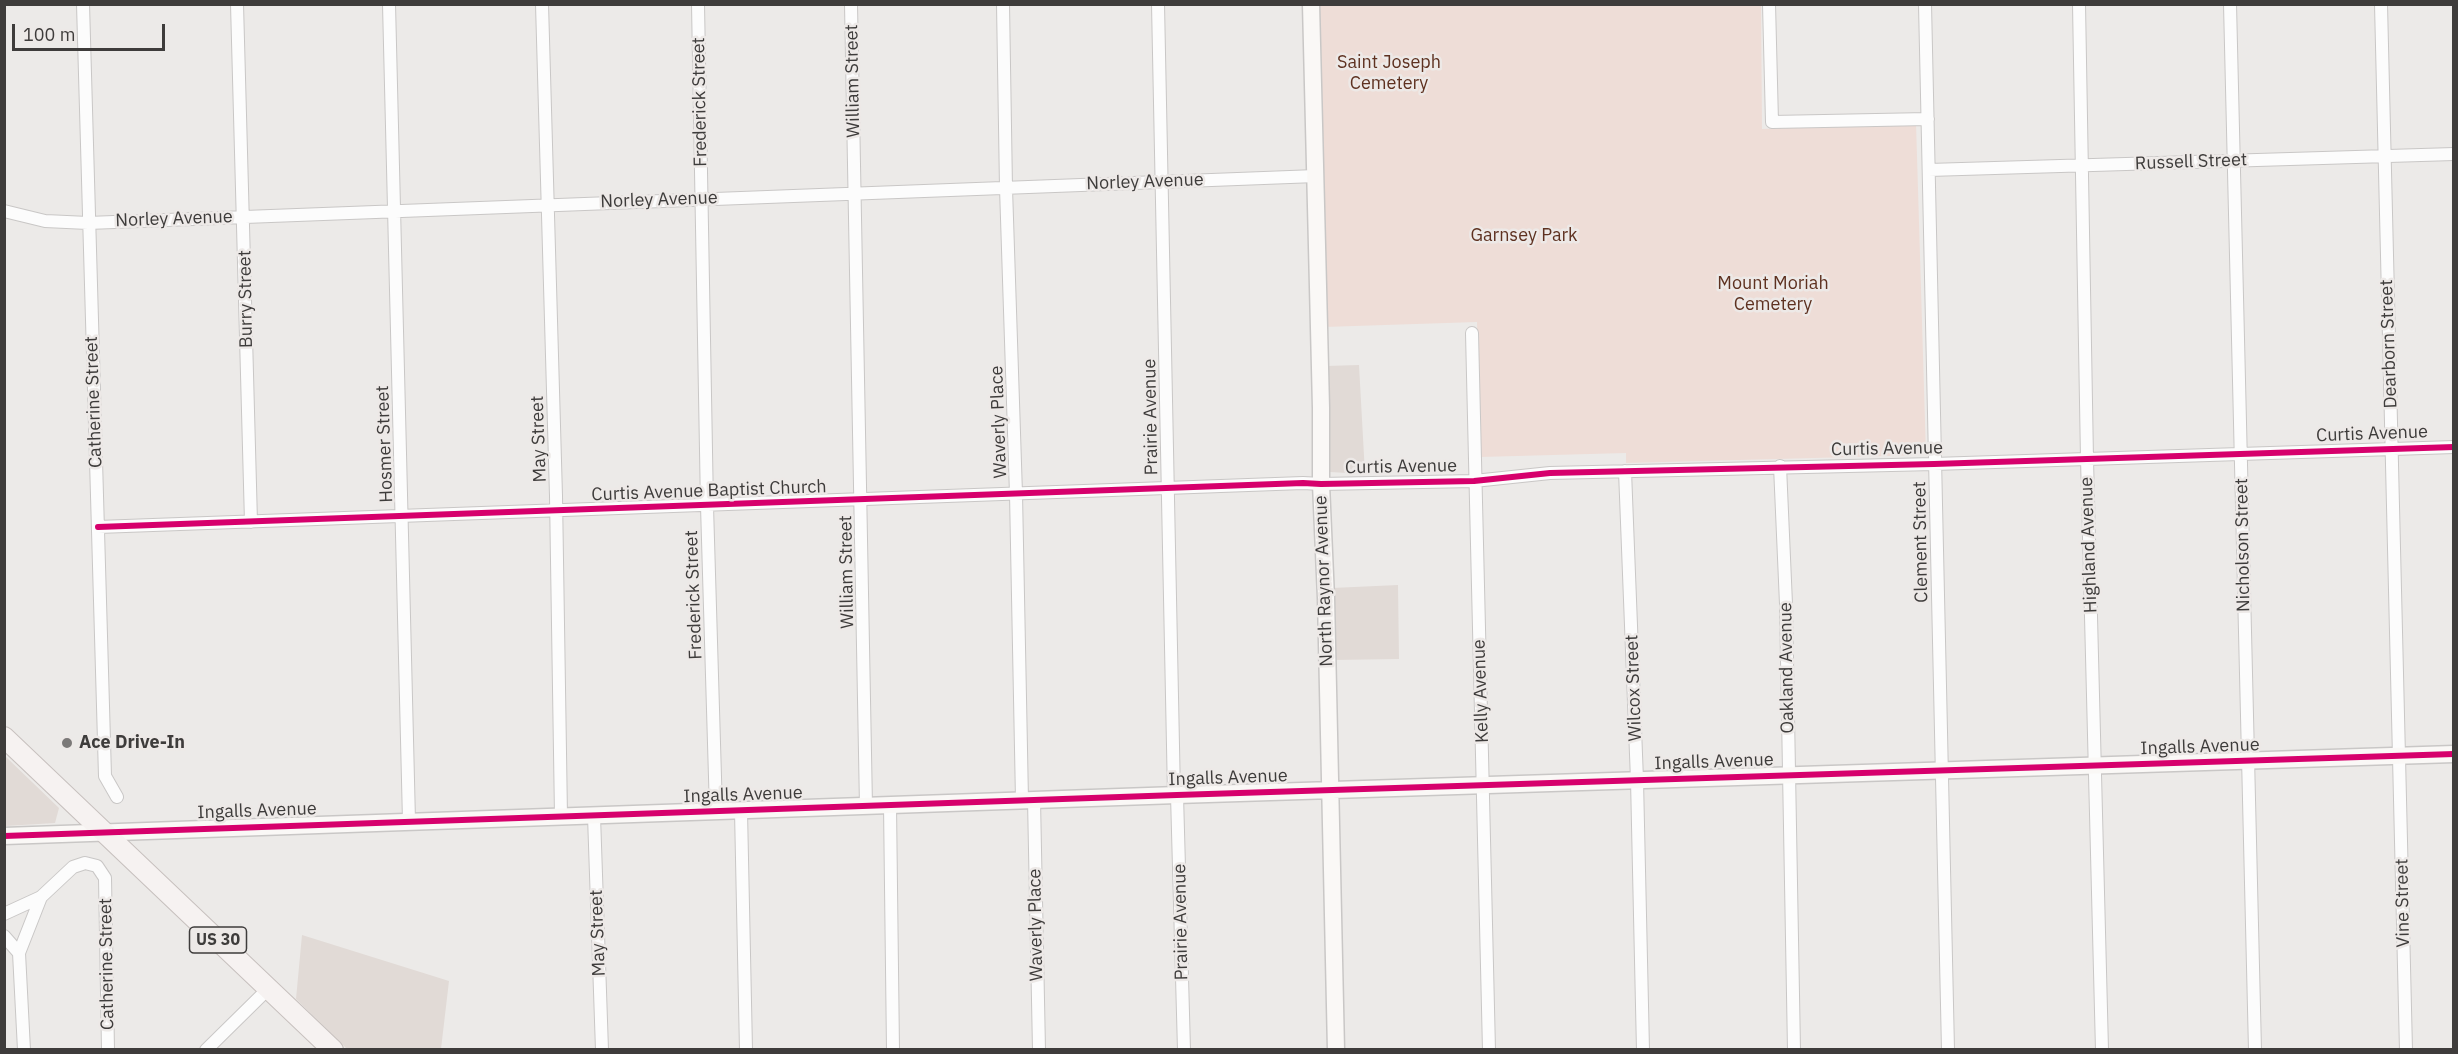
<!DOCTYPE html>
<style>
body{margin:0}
#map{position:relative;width:2458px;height:1054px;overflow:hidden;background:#eceae8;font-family:"IBM Plex Sans",sans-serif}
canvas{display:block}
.frame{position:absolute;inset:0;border:6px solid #3e3c3b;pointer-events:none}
.scale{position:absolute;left:12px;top:24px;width:153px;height:27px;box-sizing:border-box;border:3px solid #3e3c3b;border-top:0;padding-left:8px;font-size:18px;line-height:21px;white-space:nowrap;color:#3e3c3b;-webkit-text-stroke:4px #ede9e7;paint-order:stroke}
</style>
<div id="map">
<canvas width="2458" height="1054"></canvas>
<div class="frame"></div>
<div class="scale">100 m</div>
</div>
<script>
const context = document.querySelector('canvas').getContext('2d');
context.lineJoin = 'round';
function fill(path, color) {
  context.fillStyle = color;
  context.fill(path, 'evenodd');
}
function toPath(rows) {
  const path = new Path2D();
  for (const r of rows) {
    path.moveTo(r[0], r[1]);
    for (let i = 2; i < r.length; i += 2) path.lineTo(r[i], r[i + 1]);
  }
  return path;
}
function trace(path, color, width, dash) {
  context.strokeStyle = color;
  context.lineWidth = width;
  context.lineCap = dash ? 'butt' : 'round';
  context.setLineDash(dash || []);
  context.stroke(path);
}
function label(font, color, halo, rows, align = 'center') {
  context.font = font + ' "IBM Plex Sans",sans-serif';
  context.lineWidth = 5;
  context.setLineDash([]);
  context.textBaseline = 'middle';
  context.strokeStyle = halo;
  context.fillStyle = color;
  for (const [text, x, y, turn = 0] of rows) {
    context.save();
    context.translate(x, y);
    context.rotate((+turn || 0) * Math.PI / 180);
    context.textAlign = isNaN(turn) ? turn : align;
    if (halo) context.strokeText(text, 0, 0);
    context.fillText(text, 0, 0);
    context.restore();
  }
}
const built = toPath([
 [1359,365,1365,474,1330,472,1326,366],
 [1398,585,1399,659,1333,660,1332,588],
 [5,756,59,808,55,823,5,826],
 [302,935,449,981,441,1049,347,1049,296,999]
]);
const green = toPath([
 [1317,5,1761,5,1762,129,1916,123,1926,455,1626,463,1626,453,1480,457,1477,322,1324,327]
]);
const street = toPath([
 [83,4,105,776,117,797],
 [237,4,251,522],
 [389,4,409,821],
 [542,4,556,496,561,816],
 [698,4,707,506,716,811],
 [851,4,866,806],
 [1003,4,1006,188,1016,494,1022,800],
 [1158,4,1174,795],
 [1769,4,1772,122,1928,119],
 [1925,4,1948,1050],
 [2079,4,2087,459,2102,1050],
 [2230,4,2255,1050],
 [2381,4,2406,1050],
 [1929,170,2454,154],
 [4,211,45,221,88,223,1316,176],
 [1472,333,1489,1050],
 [1780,466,1786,604,1794,1050],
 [1625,471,1637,780,1643,1050],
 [98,527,1303,483,1321,484,1474,481,1550,473,1934,464,2454,447],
 [1177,795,1184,1050],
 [1034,800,1039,1050],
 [890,805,893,1050],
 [741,811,746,1050],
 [594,816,602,1050],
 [4,914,41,897,73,867,85,863,97,866,105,878,108,1050],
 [4,936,19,953,24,1050],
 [19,953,41,897],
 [206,1050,269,988]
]);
const secondary = toPath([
 [1311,4,1321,408,1321,484,1326,598,1336,1050],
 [4,836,1177,795,2454,754]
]);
const primary = toPath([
 [4,737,333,1050]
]);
const cycleway = toPath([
 [98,527,1303,483,1321,484,1474,481,1550,473,1934,464,2454,447],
 [4,836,1177,795,2454,754]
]);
const markers = [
 [67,743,6,"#7b7978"]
];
const shields = [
 [218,940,57]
];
const shieldNames = [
 ["US 30",218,940]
];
const parkNames = [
 ["Saint Joseph",1389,63],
 ["Cemetery",1389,84],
 ["Garnsey Park",1524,236],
 ["Mount Moriah",1773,284],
 ["Cemetery",1773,305]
];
const streetNames = [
 ["William Street",853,81,-91],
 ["Frederick Street",700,102,-91],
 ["Russell Street",2191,162,-2],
 ["Norley Avenue",1145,182,-2],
 ["Norley Avenue",659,200,-2],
 ["Norley Avenue",174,219,-2],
 ["Burry Street",246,299,-91],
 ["Dearborn Street",2389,344,-92],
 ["Catherine Street",94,402,-92],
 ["Prairie Avenue",1151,417,-91],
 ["Waverly Place",999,422,-92],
 ["Curtis Avenue",2372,434,-2],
 ["May Street",539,439,-92],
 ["Hosmer Street",385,444,-92],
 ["Curtis Avenue",1887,449,-1],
 ["Curtis Avenue",1401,467,-1],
 ["Curtis Avenue Baptist Church",709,491,-2],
 ["Clement Street",1921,542,-91],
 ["Highland Avenue",2089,545,-92],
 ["Nicholson Street",2243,545,-91],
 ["William Street",847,572,-91],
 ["North Raynor Avenue",1324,581,-92],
 ["Frederick Street",694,595,-92],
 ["Oakland Avenue",1787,668,-91],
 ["Wilcox Street",1634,688,-92],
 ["Kelly Avenue",1481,691,-92],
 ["Ingalls Avenue",2200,747,-2],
 ["Ingalls Avenue",1714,762,-2],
 ["Ingalls Avenue",1228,778,-2],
 ["Ingalls Avenue",743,795,-2],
 ["Ingalls Avenue",257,811,-2],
 ["Vine Street",2403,903,-91],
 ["Prairie Avenue",1181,922,-91],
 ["Waverly Place",1036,925,-91],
 ["May Street",598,933,-92],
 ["Catherine Street",107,964,-91]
];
const poiNames = [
 ["Ace Drive-In",79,743]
];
fill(built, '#e1dad6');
fill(green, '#eeddd7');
trace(street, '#c9c7c6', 14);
trace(secondary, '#c9c7c6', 19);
trace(primary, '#c7c0be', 22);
trace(street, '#fcfcfc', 12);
trace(secondary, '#faf8f6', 16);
trace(primary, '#f6f2f1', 20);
trace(cycleway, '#d6006c', 6);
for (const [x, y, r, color] of markers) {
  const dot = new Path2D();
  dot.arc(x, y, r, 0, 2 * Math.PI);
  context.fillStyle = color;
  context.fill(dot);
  trace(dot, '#ede9e7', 2);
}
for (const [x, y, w] of shields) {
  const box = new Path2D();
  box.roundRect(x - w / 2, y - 13, w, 26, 4.5);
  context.fillStyle = '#ede9e7';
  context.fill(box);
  trace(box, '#3e3c3b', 1.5);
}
label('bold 16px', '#3e3c3b', null, shieldNames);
label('18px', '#5e3120', '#ede9e7', parkNames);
label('18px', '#3e3c3b', '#ede9e7', streetNames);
label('bold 18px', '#3e3c3b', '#ede9e7', poiNames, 'left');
</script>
